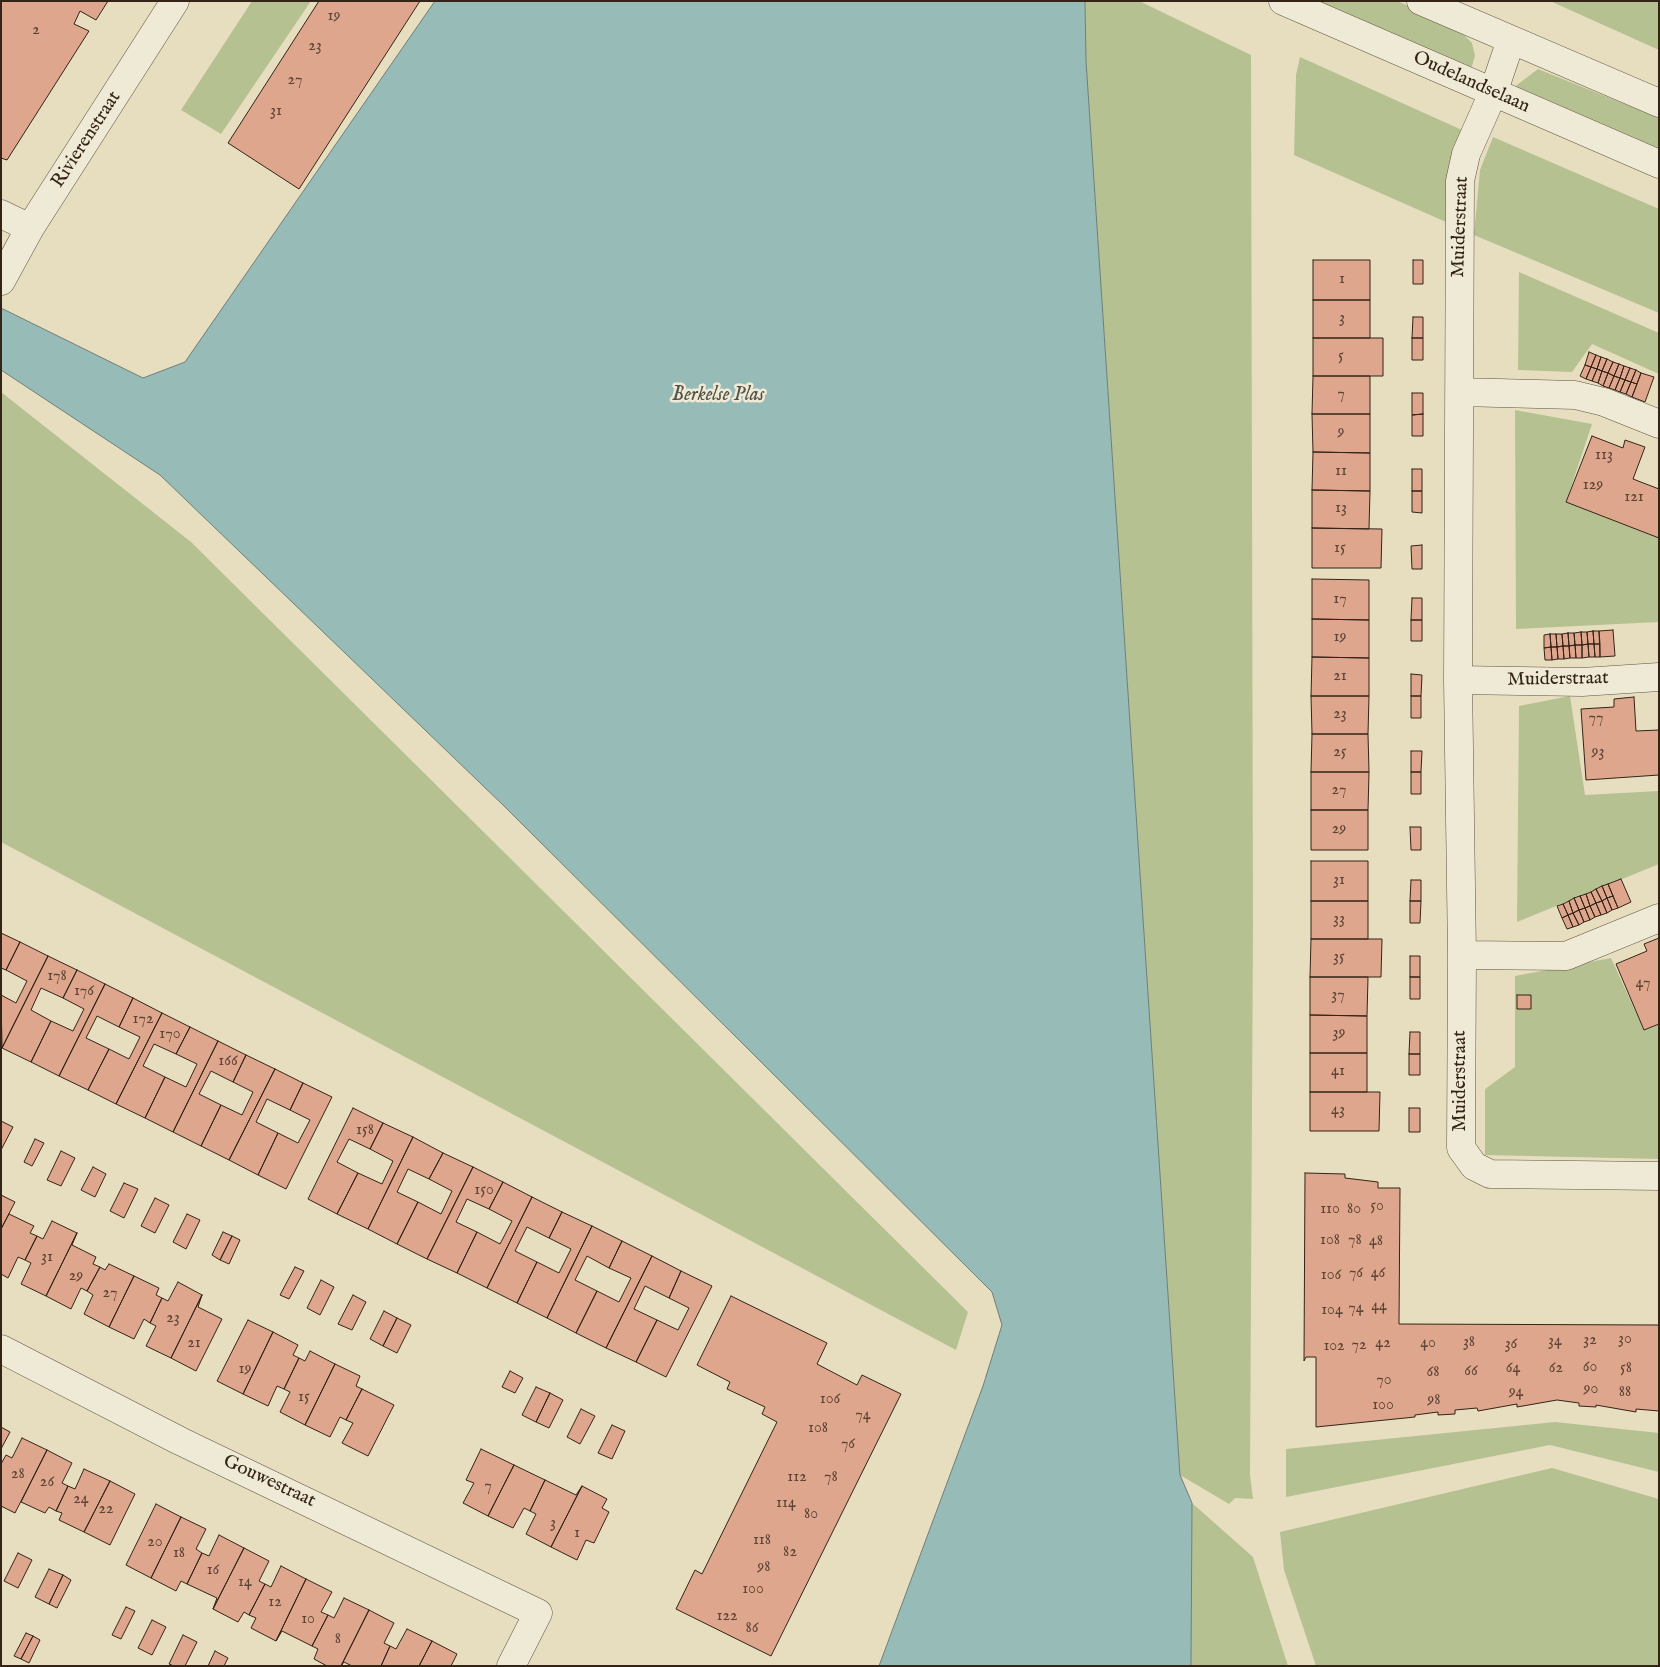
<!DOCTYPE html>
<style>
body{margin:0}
#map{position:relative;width:1660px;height:1667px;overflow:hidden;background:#e7dec0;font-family:"IM FELL English",serif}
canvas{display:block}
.frame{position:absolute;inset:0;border:2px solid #342317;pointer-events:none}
</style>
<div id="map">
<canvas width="1660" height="1667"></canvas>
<div class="frame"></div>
</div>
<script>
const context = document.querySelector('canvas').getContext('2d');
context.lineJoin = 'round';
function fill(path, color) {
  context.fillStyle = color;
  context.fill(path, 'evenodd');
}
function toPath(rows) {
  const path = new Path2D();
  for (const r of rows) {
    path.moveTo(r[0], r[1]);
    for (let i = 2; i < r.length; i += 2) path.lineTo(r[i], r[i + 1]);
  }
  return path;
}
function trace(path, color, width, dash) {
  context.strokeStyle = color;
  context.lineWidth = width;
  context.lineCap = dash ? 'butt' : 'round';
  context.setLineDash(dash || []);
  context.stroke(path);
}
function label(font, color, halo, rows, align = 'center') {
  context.font = font + ' "IM FELL English",serif';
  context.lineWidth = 5;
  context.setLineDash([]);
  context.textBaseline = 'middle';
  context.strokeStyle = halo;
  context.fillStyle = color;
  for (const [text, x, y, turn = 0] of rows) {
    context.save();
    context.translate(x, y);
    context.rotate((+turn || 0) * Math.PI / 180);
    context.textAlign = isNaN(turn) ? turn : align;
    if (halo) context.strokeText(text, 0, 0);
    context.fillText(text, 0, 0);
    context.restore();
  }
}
const green = toPath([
 [252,1,311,1,221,134,181,110],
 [1085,1,1139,1,1251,55,1253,925,1250,1475,1253,1499,1235,1498,1229,1504,1180,1475,1086,61],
 [1320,1,1397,1,1454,25,1472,43,1475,56,1471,69,1318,7],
 [1550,1,1659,1,1659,50],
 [1300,57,1462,130,1446,222,1294,155,1296,75],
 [1538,69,1659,118,1659,150,1513,88],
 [1493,137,1659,209,1659,313,1474,235,1480,170],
 [1519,272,1659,333,1659,374,1592,344,1572,372,1518,370],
 [1,392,191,542,968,1312,956,1350,1,842],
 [1515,410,1592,424,1566,502,1659,538,1659,622,1516,629],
 [1570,696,1585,795,1659,791,1659,864,1517,922,1519,706],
 [1611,958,1644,1030,1659,1024,1659,1159,1485,1155,1485,1089,1515,1067,1515,976],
 [1555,1422,1659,1433,1659,1472,1550,1445,1286,1497,1286,1449],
 [1552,1468,1659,1499,1659,1666,1316,1666,1284,1570,1280,1532],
 [1192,1503,1253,1557,1288,1666,1191,1666]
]);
const water = toPath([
 [435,1,1085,1,1086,61,1180,1475,1192,1503,1191,1666,879,1666,983,1386,1002,1325,992,1292,504,806,160,475,1,370,1,308,143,378,185,362,435,1]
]);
const building = toPath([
 [1,1,108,1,96,20,80,11,74,24,89,31,7,160,1,158,1,1],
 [319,1,420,1,299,189,228,143,319,1],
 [1313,260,1370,260,1370,300,1313,300,1313,260],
 [1413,260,1423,260,1423,284,1413,284,1413,260],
 [1313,300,1370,300,1370,338,1313,338,1313,300],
 [1413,317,1423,317,1423,338,1412,338,1413,317],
 [1313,338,1383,338,1383,376,1313,376,1313,338],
 [1412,338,1423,338,1423,360,1412,360,1412,338],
 [1589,352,1596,355,1591,367,1585,365,1589,352],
 [1596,355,1601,357,1597,369,1591,367,1596,355],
 [1601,357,1607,359,1602,371,1597,369,1601,357],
 [1607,359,1613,362,1608,373,1602,371,1607,359],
 [1613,362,1619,364,1614,376,1608,373,1613,362],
 [1619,364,1624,366,1620,378,1614,376,1619,364],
 [1585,365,1591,367,1586,379,1580,376,1585,365],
 [1624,366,1630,368,1625,380,1620,378,1624,366],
 [1591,367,1597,369,1592,381,1586,379,1591,367],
 [1630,368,1636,370,1631,382,1625,380,1630,368],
 [1597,369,1602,371,1598,383,1592,381,1597,369],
 [1636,370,1641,373,1637,384,1631,382,1636,370],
 [1602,371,1608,373,1603,386,1598,383,1602,371],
 [1608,373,1614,376,1609,388,1603,386,1608,373],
 [1641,373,1654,377,1645,402,1632,397,1641,373],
 [1313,376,1370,376,1370,414,1312,414,1313,376],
 [1614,376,1620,378,1615,390,1609,388,1614,376],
 [1620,378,1625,380,1620,392,1615,390,1620,378],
 [1625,380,1631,382,1626,394,1620,392,1625,380],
 [1631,382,1637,384,1632,397,1626,394,1631,382],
 [1412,393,1423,393,1423,414,1412,415,1412,393],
 [1312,414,1370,414,1370,453,1313,452,1312,414],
 [1423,414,1423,436,1412,436,1412,415,1423,414],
 [1592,436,1623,448,1625,440,1645,447,1633,479,1659,489,1659,538,1566,502,1592,436],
 [1313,452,1370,453,1370,491,1312,490,1313,452],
 [1412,469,1422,469,1422,491,1412,491,1412,469],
 [1312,490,1370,491,1369,529,1312,528,1312,490],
 [1412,491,1422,491,1422,513,1412,512,1412,491],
 [1312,528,1382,529,1381,568,1312,568,1312,528],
 [1422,545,1422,569,1412,569,1411,546,1422,545],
 [1312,579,1369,580,1369,620,1312,619,1312,579],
 [1412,598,1422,598,1422,620,1411,620,1412,598],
 [1312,619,1369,620,1369,658,1312,657,1312,619],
 [1411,620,1422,620,1422,641,1411,641,1411,620],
 [1613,630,1615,656,1600,657,1599,631,1613,630],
 [1593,631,1599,631,1600,644,1594,644,1593,631],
 [1593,631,1594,644,1588,644,1587,632,1593,631],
 [1581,632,1587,632,1588,644,1582,645,1581,632],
 [1581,632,1582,645,1575,645,1574,633,1581,632],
 [1568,633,1574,633,1575,645,1569,646,1568,633],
 [1568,633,1569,646,1563,646,1562,634,1568,633],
 [1550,634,1556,634,1557,647,1551,647,1550,634],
 [1550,634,1551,647,1544,648,1544,635,1550,634],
 [1556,634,1562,634,1563,646,1557,647,1556,634],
 [1588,644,1594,644,1595,657,1589,657,1588,644],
 [1588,644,1589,657,1582,658,1582,645,1588,644],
 [1594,644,1600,644,1600,657,1595,657,1594,644],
 [1575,645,1582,645,1582,658,1576,658,1575,645],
 [1575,645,1576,658,1570,658,1569,646,1575,645],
 [1563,646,1569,646,1570,658,1564,659,1563,646],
 [1563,646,1564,659,1558,659,1557,647,1563,646],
 [1551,647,1557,647,1558,659,1552,660,1551,647],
 [1551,647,1552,660,1545,660,1544,648,1551,647],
 [1312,657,1369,658,1369,696,1311,696,1312,657],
 [1411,674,1422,675,1421,696,1411,696,1411,674],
 [1311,696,1369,696,1368,734,1312,734,1311,696],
 [1411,696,1421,696,1421,718,1411,718,1411,696],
 [1634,697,1636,731,1659,730,1659,775,1586,780,1581,709,1614,707,1614,699,1634,697],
 [1312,734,1368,734,1369,772,1311,772,1312,734],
 [1411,751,1422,751,1421,772,1411,772,1411,751],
 [1311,772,1369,772,1368,810,1311,810,1311,772],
 [1411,772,1421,772,1421,794,1411,794,1411,772],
 [1311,810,1368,810,1368,850,1311,850,1311,810],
 [1410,827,1421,827,1421,850,1411,850,1410,827],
 [1311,861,1368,861,1368,901,1311,901,1311,861],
 [1621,879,1631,902,1618,908,1608,884,1621,879],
 [1411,880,1421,880,1421,901,1410,901,1411,880],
 [1608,884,1613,896,1607,898,1602,886,1608,884],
 [1602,886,1607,898,1602,901,1596,889,1602,886],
 [1596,889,1602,901,1596,903,1591,892,1596,889],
 [1591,892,1596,903,1590,906,1586,894,1591,892],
 [1586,894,1590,906,1585,908,1580,896,1586,894],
 [1580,896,1585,908,1579,910,1574,898,1580,896],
 [1613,896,1618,908,1612,910,1607,898,1613,896],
 [1574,898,1579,910,1573,913,1569,901,1574,898],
 [1607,898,1612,910,1607,913,1602,901,1607,898],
 [1311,901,1368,901,1368,939,1311,939,1311,901],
 [1410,901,1421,901,1420,923,1410,923,1410,901],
 [1569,901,1573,913,1568,915,1563,904,1569,901],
 [1602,901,1607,913,1601,915,1596,903,1602,901],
 [1596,903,1601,915,1595,917,1590,906,1596,903],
 [1563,904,1568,915,1562,918,1557,906,1563,904],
 [1590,906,1595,917,1590,920,1585,908,1590,906],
 [1585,908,1590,920,1584,922,1579,910,1585,908],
 [1579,910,1584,922,1579,925,1573,913,1579,910],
 [1573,913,1579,925,1573,927,1568,915,1573,913],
 [1568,915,1573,927,1567,929,1562,918,1568,915],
 [1,933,20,942,6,970,1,968,1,933],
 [1659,938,1659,1024,1644,1030,1616,964,1647,951,1644,944,1659,938],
 [1311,939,1382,939,1381,977,1310,977,1311,939],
 [20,942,48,956,2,1048,1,995,16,1003,27,981,6,970,20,942],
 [48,956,77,970,63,998,41,988,31,1010,51,1021,31,1062,2,1048,48,956],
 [1410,956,1420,956,1420,977,1410,977,1410,956],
 [77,970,105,984,59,1076,31,1062,51,1021,73,1031,84,1009,63,998,77,970],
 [1310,977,1368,977,1367,1016,1310,1015,1310,977],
 [1410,977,1420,977,1420,999,1410,999,1410,977],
 [105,984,133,998,119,1027,97,1016,86,1038,109,1049,88,1090,59,1076,105,984],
 [1517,995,1531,995,1531,1009,1517,1009,1517,995],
 [133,998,162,1013,116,1104,88,1090,109,1049,129,1059,140,1037,119,1027,133,998],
 [162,1013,190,1027,176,1054,154,1044,143,1066,165,1077,145,1118,116,1104,162,1013],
 [1310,1015,1367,1016,1367,1053,1310,1053,1310,1015],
 [190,1027,218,1041,173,1132,145,1118,165,1077,186,1087,197,1064,176,1054,190,1027],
 [1410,1032,1420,1032,1420,1054,1409,1054,1410,1032],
 [218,1041,246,1055,233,1082,211,1071,199,1094,221,1105,201,1146,173,1132,218,1041],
 [1310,1053,1367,1053,1367,1092,1310,1092,1310,1053],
 [1409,1054,1420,1054,1420,1075,1409,1075,1409,1054],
 [246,1055,275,1069,229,1160,201,1146,221,1105,242,1115,253,1092,233,1082,246,1055],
 [275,1069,303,1083,290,1110,267,1099,256,1122,278,1133,258,1175,229,1160,275,1069],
 [303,1083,332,1097,286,1189,258,1175,278,1133,298,1143,310,1120,290,1110,303,1083],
 [1310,1092,1380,1092,1379,1131,1310,1131,1310,1092],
 [353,1108,383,1123,370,1149,349,1139,337,1162,358,1173,337,1214,308,1199,353,1108],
 [1409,1108,1420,1108,1420,1132,1409,1132,1409,1108],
 [1,1121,13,1127,1,1150,1,1121],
 [383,1123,413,1137,368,1229,337,1214,358,1173,382,1184,393,1161,370,1149,383,1123],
 [413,1137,443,1153,429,1179,408,1169,397,1192,418,1202,397,1244,368,1229,413,1137],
 [35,1139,44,1143,32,1166,24,1162,35,1139],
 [61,1151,75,1158,61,1186,47,1180,61,1151],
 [443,1153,473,1167,427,1259,397,1244,418,1202,441,1214,452,1191,429,1179,443,1153],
 [93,1167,106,1174,95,1197,81,1190,93,1167],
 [473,1167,503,1182,489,1209,467,1199,456,1222,477,1232,457,1273,427,1259,473,1167],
 [1305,1173,1345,1174,1345,1178,1378,1182,1378,1188,1400,1188,1399,1324,1659,1325,1659,1411,1636,1409,1636,1412,1596,1405,1596,1407,1579,1406,1579,1403,1557,1400,1517,1407,1517,1404,1478,1411,1477,1408,1455,1410,1455,1414,1438,1415,1438,1412,1415,1415,1415,1417,1316,1427,1316,1357,1306,1357,1304,1361,1305,1173],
 [503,1182,532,1197,487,1288,457,1273,477,1232,500,1244,512,1221,489,1209,503,1182],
 [124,1183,138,1189,124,1218,110,1211,124,1183],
 [1,1195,15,1202,1,1229,1,1195],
 [532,1197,562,1212,549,1238,527,1227,515,1251,537,1262,517,1303,487,1288,532,1197],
 [155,1198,169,1205,155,1233,141,1226,155,1198],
 [562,1212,592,1226,547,1318,517,1303,537,1262,559,1273,571,1249,549,1238,562,1212],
 [9,1214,34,1226,30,1233,37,1236,25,1260,18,1257,8,1278,1,1274,1,1229,9,1214],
 [187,1214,200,1220,186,1249,173,1242,187,1214],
 [52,1221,77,1233,46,1296,21,1284,31,1263,25,1260,37,1236,43,1239,52,1221],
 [592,1226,622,1241,609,1268,587,1256,575,1280,597,1291,576,1333,547,1318,592,1226],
 [223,1232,232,1236,220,1260,212,1255,223,1232],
 [77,1233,72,1245,96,1257,93,1264,100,1267,87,1291,81,1288,71,1309,46,1296,77,1233],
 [232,1236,240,1240,229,1264,220,1260,232,1236],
 [622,1241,652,1256,606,1348,576,1333,597,1291,619,1302,631,1278,609,1268,622,1241],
 [652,1256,681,1271,669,1298,645,1286,634,1309,657,1320,636,1362,606,1348,652,1256],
 [109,1264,134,1276,109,1327,84,1314,93,1295,87,1291,100,1267,105,1270,109,1264],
 [295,1267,304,1271,289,1299,280,1295,295,1267],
 [681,1271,712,1286,666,1377,636,1362,657,1320,678,1330,689,1308,669,1298,681,1271],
 [134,1276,159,1288,156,1295,162,1298,150,1323,144,1319,134,1339,109,1327,134,1276],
 [321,1280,334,1287,320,1315,307,1308,321,1280],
 [178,1282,202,1295,171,1358,146,1346,156,1326,150,1323,162,1298,168,1301,178,1282],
 [202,1295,198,1307,222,1319,196,1371,171,1358,202,1295],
 [353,1295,366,1302,352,1330,338,1324,353,1295],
 [731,1296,827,1343,817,1364,857,1385,862,1375,901,1394,771,1656,676,1609,695,1570,702,1574,777,1422,762,1414,765,1407,727,1389,730,1382,697,1365,731,1296],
 [384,1311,397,1318,383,1346,370,1339,384,1311],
 [397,1318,411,1325,397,1353,383,1346,397,1318],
 [248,1320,273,1332,243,1394,217,1381,248,1320],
 [273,1332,298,1345,293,1355,299,1358,284,1389,277,1386,268,1406,243,1394,273,1332],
 [310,1351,335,1364,305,1425,280,1412,290,1392,284,1389,299,1358,305,1361,310,1351],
 [335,1364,360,1376,356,1386,362,1389,346,1420,340,1417,330,1437,305,1425,335,1364],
 [510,1371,523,1378,515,1393,502,1387,510,1371],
 [536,1387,550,1393,536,1422,522,1415,536,1387],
 [362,1389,394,1405,368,1456,342,1443,353,1423,346,1420,362,1389],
 [550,1393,563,1400,549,1428,536,1422,550,1393],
 [581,1409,595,1416,580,1444,567,1437,581,1409],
 [612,1425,625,1431,612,1459,598,1453,612,1425],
 [1,1427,10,1432,1,1449,1,1427],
 [22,1438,47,1450,15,1513,1,1506,1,1464,6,1455,12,1458,22,1438],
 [481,1449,514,1465,488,1516,463,1503,474,1483,466,1480,481,1449],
 [47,1450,72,1463,62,1483,68,1486,56,1511,49,1507,45,1513,21,1502,47,1450],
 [514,1465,545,1480,530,1511,524,1508,513,1528,488,1516,514,1465],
 [84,1469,110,1481,84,1532,59,1520,62,1513,56,1511,68,1486,75,1489,84,1469],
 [545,1480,576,1495,582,1486,551,1547,526,1534,536,1514,530,1511,545,1480],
 [110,1481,135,1494,110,1545,84,1532,110,1481],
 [582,1486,607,1499,602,1508,609,1512,594,1543,586,1540,577,1560,551,1547,582,1486],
 [156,1504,181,1517,151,1578,126,1565,156,1504],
 [181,1517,206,1529,196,1549,202,1553,187,1584,181,1581,176,1591,151,1578,181,1517],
 [219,1535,244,1548,213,1609,217,1598,187,1584,202,1553,209,1556,219,1535],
 [244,1548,269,1561,259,1581,265,1584,249,1615,244,1612,238,1622,213,1609,244,1548],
 [18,1553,32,1560,18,1588,4,1581,18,1553],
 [281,1566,306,1579,276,1641,251,1628,256,1618,249,1615,265,1584,271,1587,281,1566],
 [49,1569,63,1575,49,1604,35,1597,49,1569],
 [63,1575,71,1580,57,1608,49,1604,63,1575],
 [306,1579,332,1592,321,1612,328,1615,312,1646,282,1631,276,1641,306,1579],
 [344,1598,369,1610,341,1666,327,1666,314,1659,318,1649,312,1646,328,1615,334,1618,344,1598],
 [126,1607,135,1611,121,1639,112,1635,126,1607],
 [369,1610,394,1623,384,1643,390,1646,381,1666,352,1666,344,1662,341,1666,369,1610],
 [152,1620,166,1627,152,1655,138,1648,152,1620],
 [407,1629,432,1641,419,1666,381,1666,390,1646,396,1649,407,1629],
 [26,1633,33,1636,21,1659,14,1656,26,1633],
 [183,1635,197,1642,185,1666,174,1666,169,1664,183,1635],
 [33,1636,40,1640,29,1663,21,1659,33,1636],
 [432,1641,457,1654,451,1666,419,1666,432,1641],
 [215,1651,228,1658,224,1666,208,1666,215,1651]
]);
const minor = toPath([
 [1283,1,1659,164],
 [1421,1,1659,103],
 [1511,40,1493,93,1466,154,1460,181,1458,680,1462,955,1461,1148,1474,1166,1490,1174,1659,1176],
 [1,214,30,228],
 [1,281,30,228,175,1],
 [1460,392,1575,395,1604,402,1659,424],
 [1458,680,1582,682,1659,677],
 [1462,955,1566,956,1659,918],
 [1,1349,180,1441,538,1613,511,1666]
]);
const numberNames = [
 ["19",334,17],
 ["2",36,31],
 ["23",315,47],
 ["27",295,81],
 ["31",276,112],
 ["1",1342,280],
 ["3",1342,319],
 ["5",1341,357],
 ["7",1341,395],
 ["9",1341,433],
 ["113",1604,456],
 ["11",1341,472],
 ["129",1593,486],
 ["121",1634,498],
 ["13",1341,509],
 ["15",1340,549],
 ["17",1340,600],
 ["19",1340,638],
 ["21",1340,677],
 ["23",1340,715],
 ["77",1596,719],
 ["25",1340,753],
 ["93",1598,753],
 ["27",1339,791],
 ["29",1339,830],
 ["31",1339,881],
 ["33",1339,920],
 ["35",1339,958],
 ["178",57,977],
 ["47",1643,984],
 ["176",84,992],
 ["37",1338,996],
 ["172",143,1020],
 ["39",1339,1034],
 ["170",170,1035],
 ["166",228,1062],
 ["41",1338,1072],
 ["43",1338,1111],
 ["158",365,1131],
 ["150",484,1191],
 ["50",1377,1207],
 ["110",1330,1210],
 ["80",1354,1210],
 ["108",1330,1241],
 ["78",1355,1241],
 ["48",1376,1242],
 ["31",47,1258],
 ["76",1356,1274],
 ["46",1378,1274],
 ["106",1331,1276],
 ["29",76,1277],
 ["27",110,1294],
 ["44",1379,1307],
 ["74",1356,1309],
 ["104",1332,1311],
 ["23",173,1319],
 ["30",1625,1340],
 ["32",1590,1341],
 ["34",1555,1342],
 ["38",1469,1343],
 ["21",194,1344],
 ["42",1383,1344],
 ["40",1428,1344],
 ["36",1511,1345],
 ["72",1359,1346],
 ["102",1334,1347],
 ["60",1590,1368],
 ["64",1513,1369],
 ["62",1556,1369],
 ["58",1626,1369],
 ["19",245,1370],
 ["66",1471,1372],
 ["68",1433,1373],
 ["70",1384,1381],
 ["90",1591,1390],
 ["94",1516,1393],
 ["88",1625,1393],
 ["15",304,1398],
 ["106",830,1400],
 ["98",1434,1401],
 ["100",1383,1406],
 ["74",863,1416],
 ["108",818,1429],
 ["76",848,1445],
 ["28",18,1475],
 ["112",797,1478],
 ["78",831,1478],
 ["26",47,1483],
 ["7",488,1487],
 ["24",81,1500],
 ["114",786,1504],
 ["22",106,1510],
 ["80",811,1515],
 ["3",553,1524],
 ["1",577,1534],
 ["118",762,1541],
 ["20",155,1543],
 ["82",790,1553],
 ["18",179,1554],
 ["98",764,1568],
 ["16",213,1571],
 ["14",245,1583],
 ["100",753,1590],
 ["12",275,1603],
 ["122",727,1617],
 ["10",308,1620],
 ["86",752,1629],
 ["8",338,1640]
];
const streetNames = [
 ["Oudelandselaan",1471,83,24],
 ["Rivierenstraat",87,140,-57],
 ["Muiderstraat",1461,227,-88],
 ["Muiderstraat",1558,680,-1],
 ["Muiderstraat",1461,1081,-90],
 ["Gouwestraat",269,1482,25]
];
const waterNames = [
 ["Berkelse Plas",718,396]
];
fill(green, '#b6c192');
fill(water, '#97bbb7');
trace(water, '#6f7e77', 1);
fill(building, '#dea68d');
trace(building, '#342317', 1);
trace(minor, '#615241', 29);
trace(minor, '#efead6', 28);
label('16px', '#5e4434', null, numberNames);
label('19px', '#342317', '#efead6', streetNames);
label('italic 20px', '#525147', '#efead6', waterNames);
</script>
